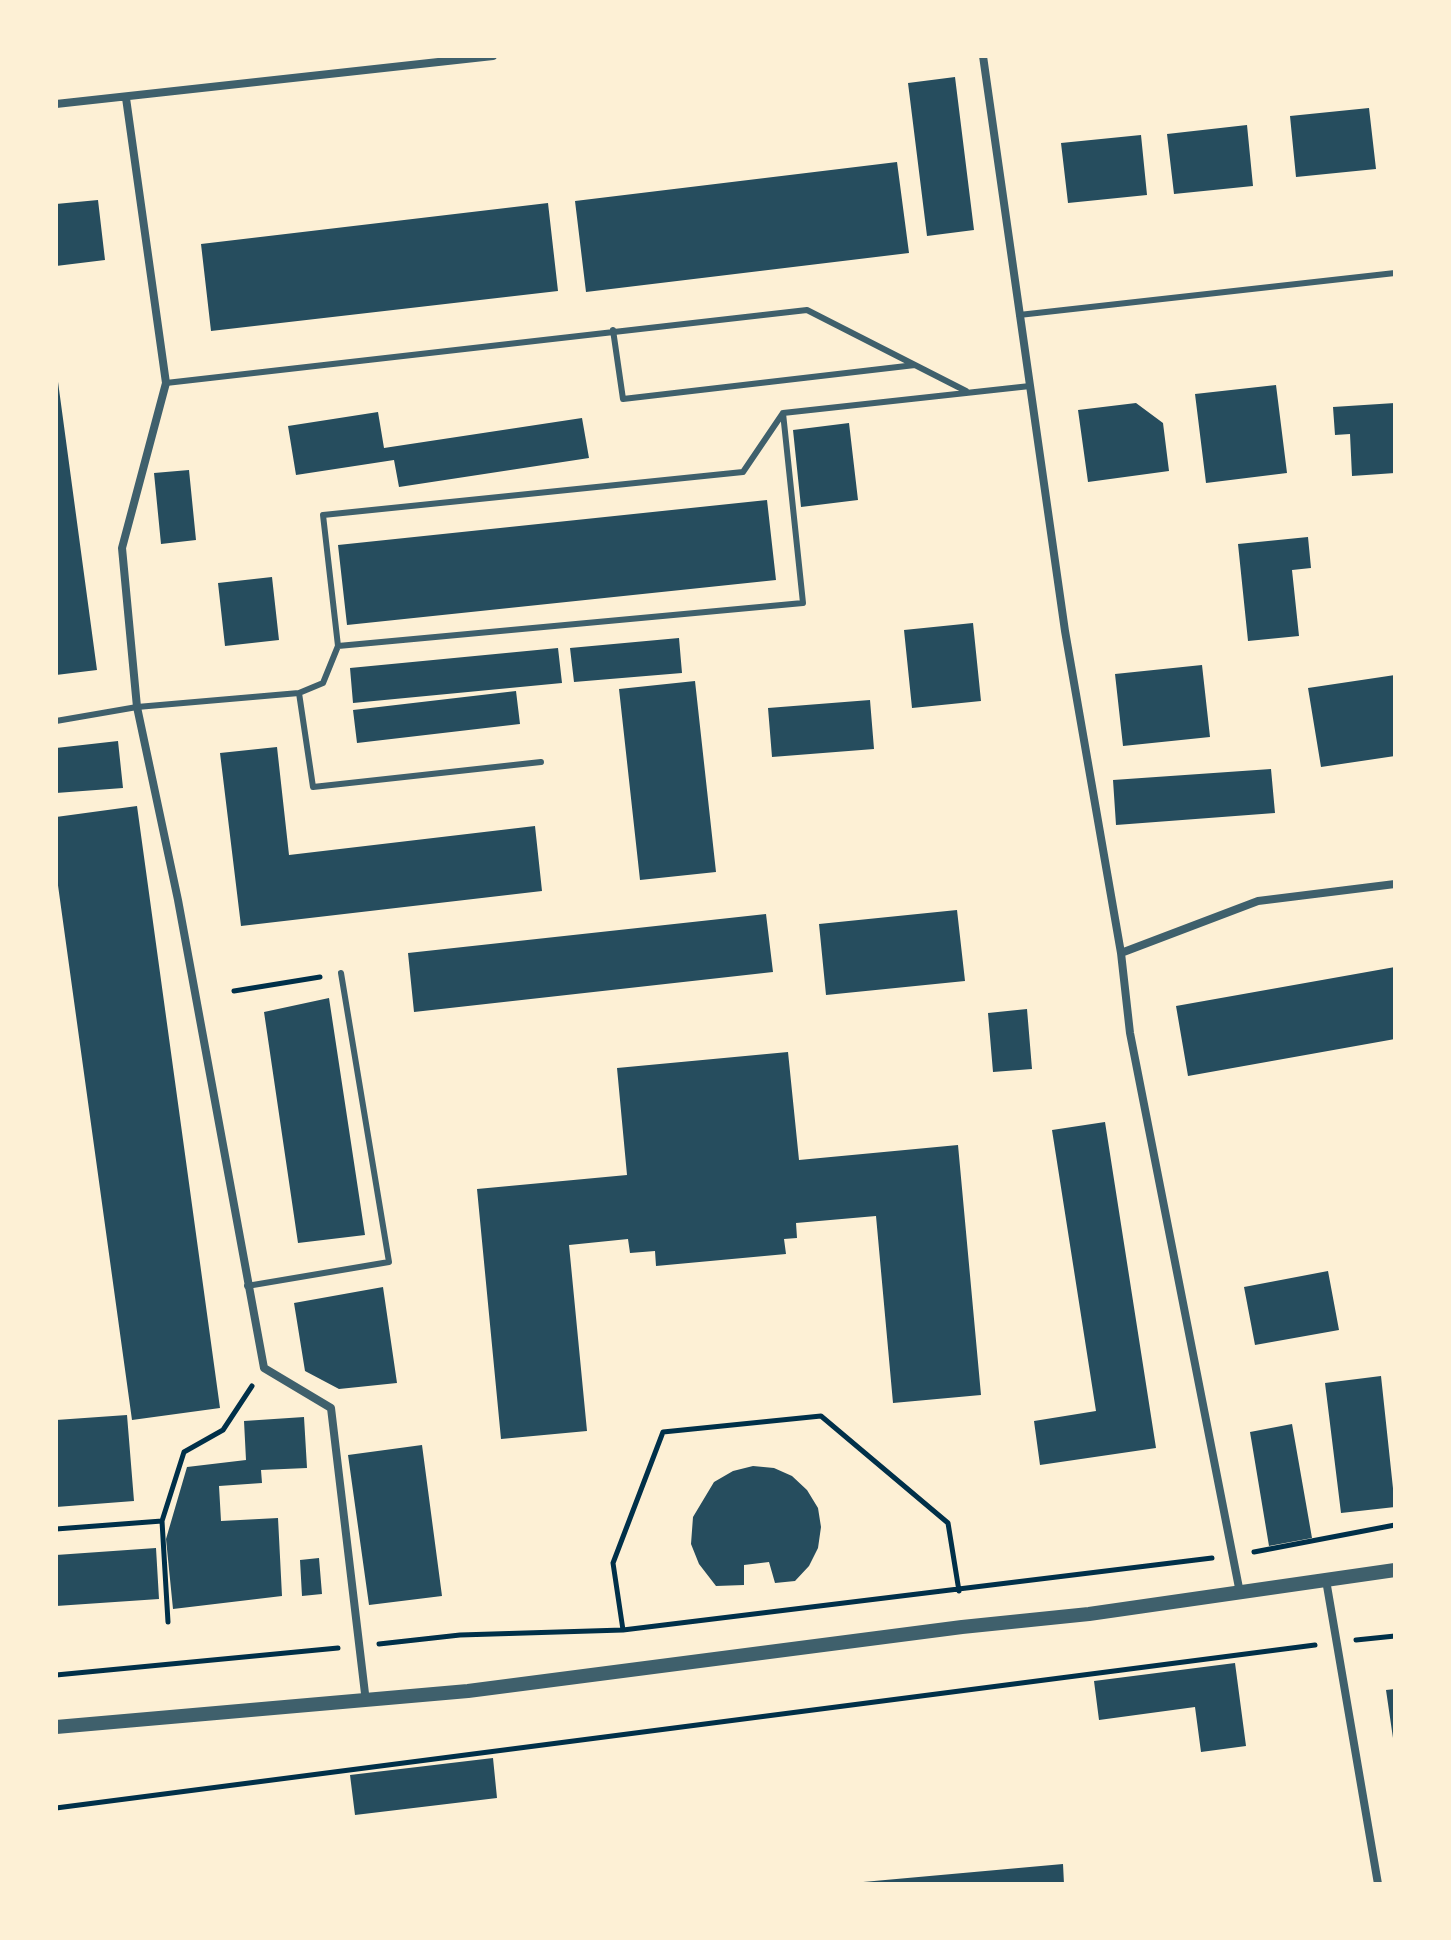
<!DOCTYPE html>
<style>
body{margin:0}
#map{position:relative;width:1451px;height:1940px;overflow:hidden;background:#fdf0d5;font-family:"Noto Serif",serif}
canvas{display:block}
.frame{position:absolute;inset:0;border:58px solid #fdf0d5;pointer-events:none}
</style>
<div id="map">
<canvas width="1451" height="1940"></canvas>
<div class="frame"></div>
</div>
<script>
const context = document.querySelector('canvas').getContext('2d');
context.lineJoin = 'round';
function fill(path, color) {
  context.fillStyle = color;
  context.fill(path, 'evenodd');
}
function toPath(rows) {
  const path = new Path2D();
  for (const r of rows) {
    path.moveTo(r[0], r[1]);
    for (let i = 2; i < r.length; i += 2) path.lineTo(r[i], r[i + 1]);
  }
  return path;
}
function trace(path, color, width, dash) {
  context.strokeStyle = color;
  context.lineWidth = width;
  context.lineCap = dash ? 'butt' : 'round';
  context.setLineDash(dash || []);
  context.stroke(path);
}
const building = toPath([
 [955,77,974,230,927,236,908,83],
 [1369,108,1376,169,1296,177,1290,116],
 [1247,125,1253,186,1174,194,1167,134],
 [1141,135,1147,195,1068,203,1061,143],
 [897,162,909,253,586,292,575,201],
 [98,200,105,260,56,266,56,204],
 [548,203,558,291,211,331,201,244],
 [56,367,97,670,56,675],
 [1276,385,1287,473,1206,483,1195,394],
 [1136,403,1163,423,1169,471,1088,482,1078,410],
 [1395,403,1395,473,1352,476,1350,434,1335,435,1333,407],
 [378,412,384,448,582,418,589,458,399,487,394,460,296,475,288,426],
 [849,423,858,500,801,507,793,430],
 [189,470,196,540,161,544,154,473],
 [767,500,776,580,347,625,338,545],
 [1308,537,1311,568,1292,570,1299,636,1248,641,1238,544],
 [272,577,279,640,225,646,218,583],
 [973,623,981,701,912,708,904,630],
 [679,638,682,673,574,682,570,648],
 [558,648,562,683,353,703,350,668],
 [1202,665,1210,737,1123,746,1115,674],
 [1395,675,1395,756,1321,767,1308,688],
 [695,681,716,872,640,880,619,689],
 [516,691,520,724,357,743,353,710],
 [870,700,874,749,772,757,768,708],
 [118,741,123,788,56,793,56,748],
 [277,747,289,855,535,826,542,891,241,926,220,753],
 [1271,769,1275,813,1116,825,1113,780],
 [137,806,220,1408,132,1420,56,871,56,817],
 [957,910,965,981,826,995,819,924],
 [766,914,773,972,414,1012,408,953],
 [1395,967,1395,1039,1188,1076,1176,1006],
 [329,998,365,1235,298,1243,264,1012],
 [1027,1009,1032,1069,993,1072,988,1013],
 [788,1052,799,1160,958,1145,981,1395,893,1403,876,1216,796,1223,797,1238,784,1239,786,1254,656,1266,655,1251,630,1253,628,1239,569,1245,587,1431,501,1439,477,1189,627,1175,617,1068],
 [1105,1122,1156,1448,1040,1465,1034,1421,1096,1411,1052,1130],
 [1328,1271,1339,1330,1255,1345,1244,1287],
 [383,1287,397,1383,339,1389,305,1371,294,1303],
 [1381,1376,1395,1507,1341,1513,1325,1383],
 [127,1415,134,1501,56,1507,56,1420],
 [304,1417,307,1468,261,1470,262,1483,219,1486,221,1521,278,1518,282,1596,173,1609,166,1539,187,1467,246,1460,244,1421],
 [1292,1424,1312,1538,1269,1546,1250,1432],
 [422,1445,442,1596,369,1605,348,1455],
 [753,1466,774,1468,792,1476,807,1490,818,1508,821,1527,818,1548,809,1566,795,1581,775,1583,769,1562,744,1565,744,1585,716,1586,699,1564,691,1544,693,1517,714,1482,733,1471],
 [156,1548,159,1599,56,1606,56,1555],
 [319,1558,322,1594,302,1596,300,1560],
 [1235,1663,1246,1746,1201,1752,1195,1707,1099,1720,1094,1681],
 [1395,1689,1395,1737,1393,1738,1386,1690],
 [493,1758,497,1798,355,1815,350,1775],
 [1063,1864,1064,1884,863,1884,863,1882]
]);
const path = toPath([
 [234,991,320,977],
 [56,1529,162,1521],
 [1254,1552,1395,1525],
 [168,1622,162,1521,184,1452,223,1430,252,1386],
 [623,1630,613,1563,663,1432,821,1416,948,1523,959,1591],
 [1356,1640,1395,1636],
 [379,1644,460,1635,623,1630,1212,1558],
 [56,1675,338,1648],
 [56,1808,1315,1645]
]);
const service = toPath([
 [1019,315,1395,273],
 [613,330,623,399,915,365],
 [166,383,807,310,966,391],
 [783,413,803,603,338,646,323,515,743,472,783,413,1030,386],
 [299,693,323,683,338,646],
 [56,721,137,707,299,693,313,787,541,762],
 [247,1286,389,1262,341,973]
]);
const minor = toPath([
 [983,56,1065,631,1121,953,1130,1033,1240,1593],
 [126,98,166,383,122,548,137,707,178,900,264,1368,331,1408,366,1702],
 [56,104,493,56],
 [1121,953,1258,901,1395,884],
 [1326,1580,1378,1884]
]);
const tertiary = toPath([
 [56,1727,468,1691,962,1627,1089,1614,1395,1570]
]);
fill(building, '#264d5e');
trace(path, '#003049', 5);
trace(service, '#3f606c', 6);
trace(minor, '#3f606c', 8);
trace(tertiary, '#3f606c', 14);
</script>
